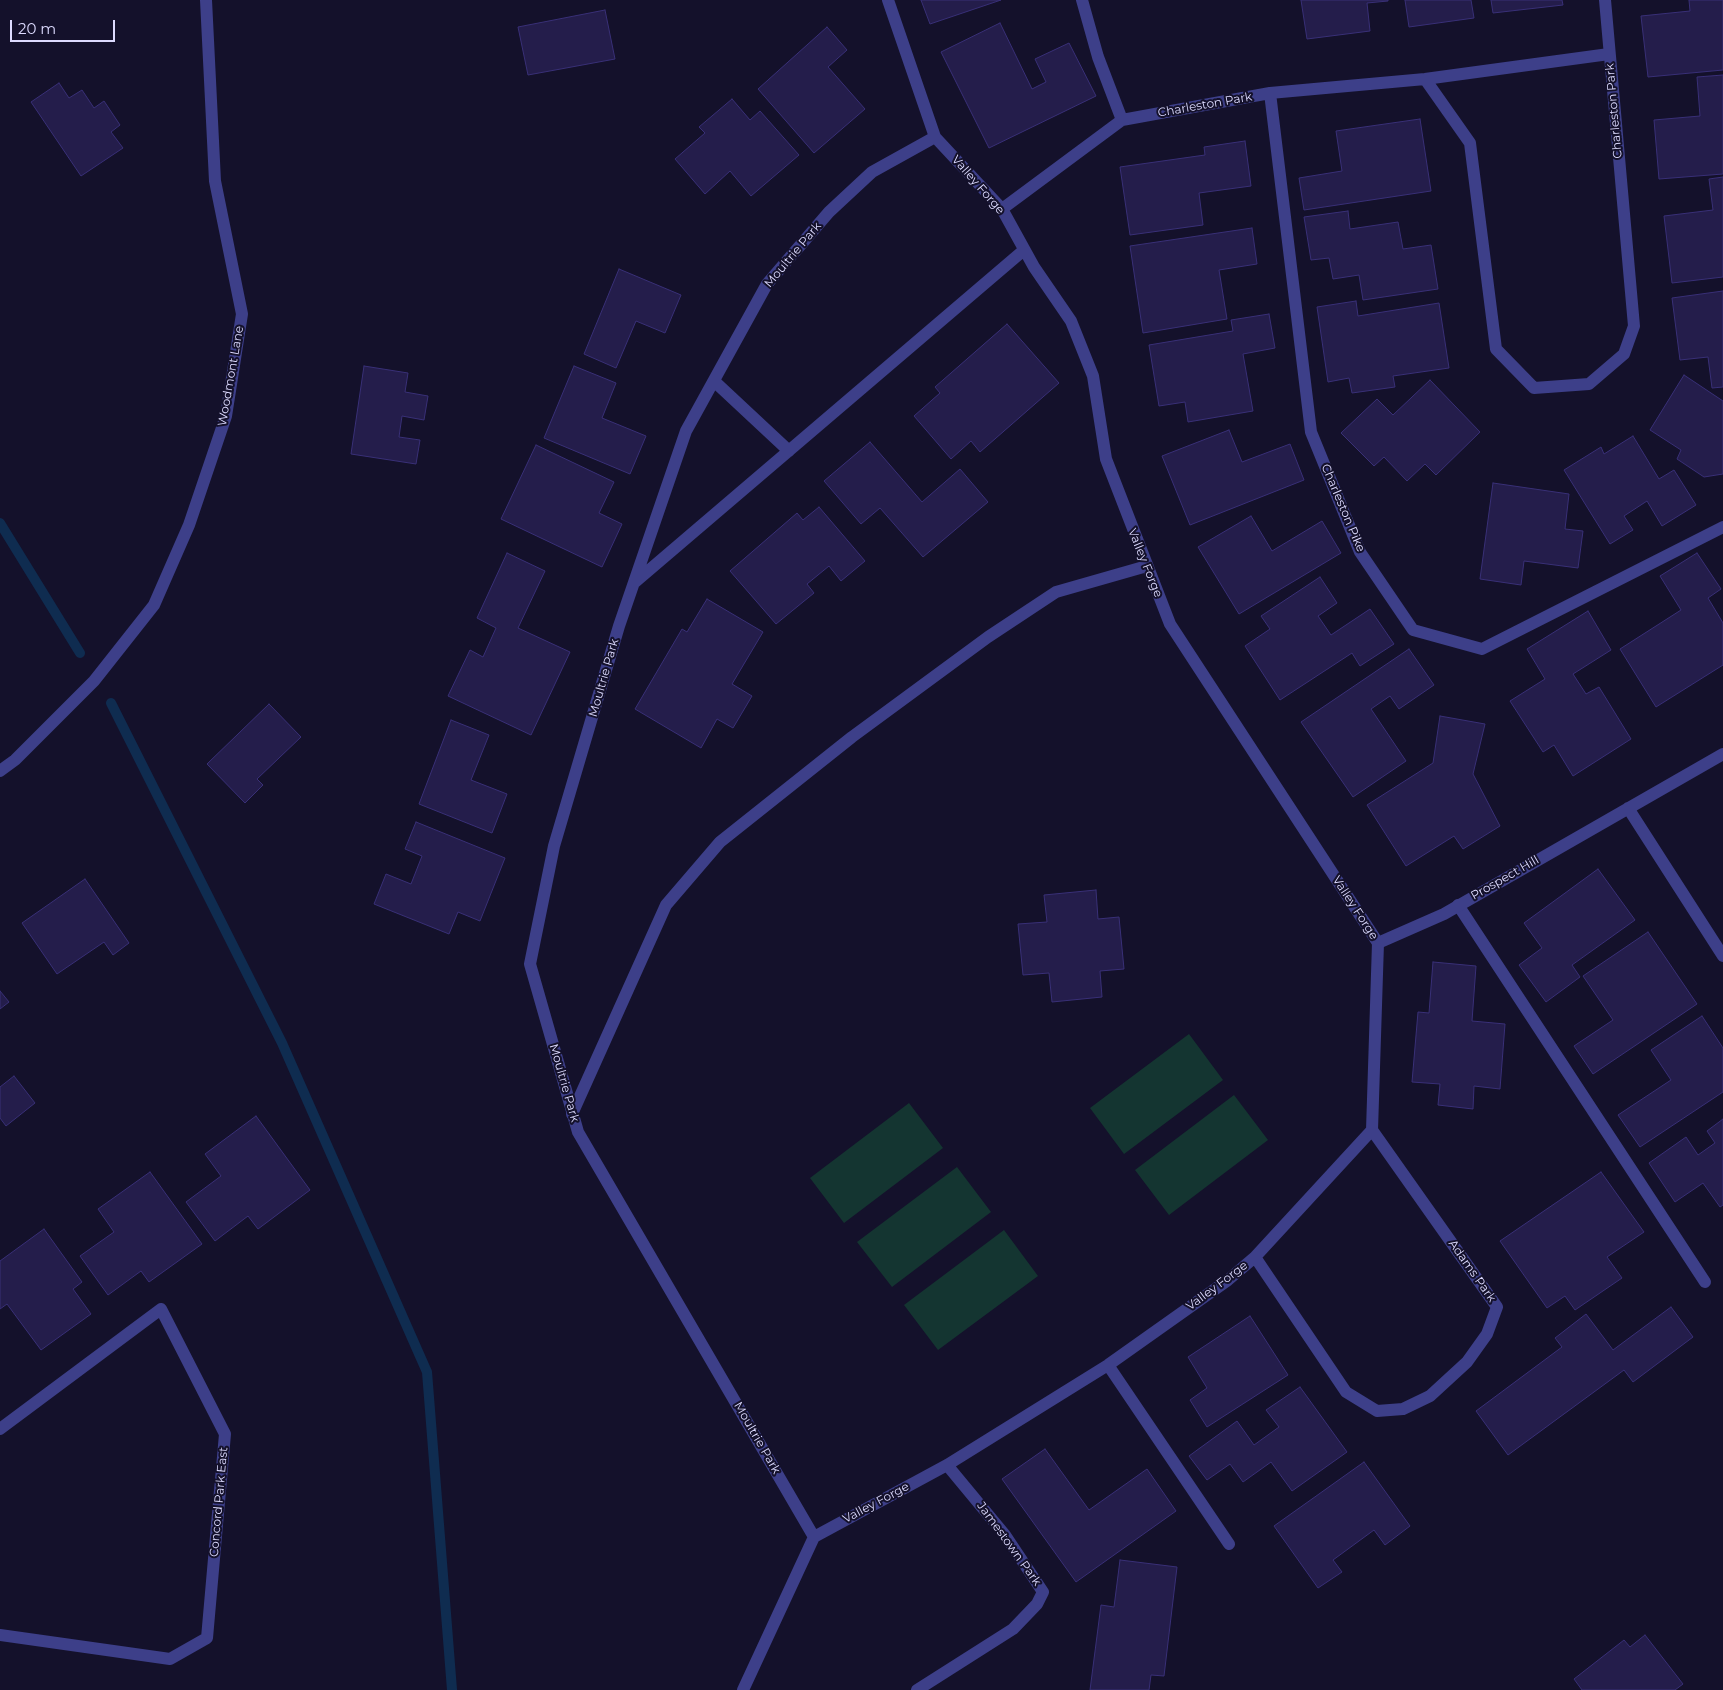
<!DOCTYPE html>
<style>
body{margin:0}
#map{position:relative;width:1723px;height:1690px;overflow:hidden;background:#14112b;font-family:Montserrat,sans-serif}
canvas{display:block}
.scale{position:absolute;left:10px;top:20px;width:105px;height:22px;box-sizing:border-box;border:2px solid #dddbff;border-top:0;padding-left:6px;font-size:15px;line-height:18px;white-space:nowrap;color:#dddbff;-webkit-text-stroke:4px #14112b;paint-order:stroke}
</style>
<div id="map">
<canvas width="1723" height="1690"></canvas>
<div class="scale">20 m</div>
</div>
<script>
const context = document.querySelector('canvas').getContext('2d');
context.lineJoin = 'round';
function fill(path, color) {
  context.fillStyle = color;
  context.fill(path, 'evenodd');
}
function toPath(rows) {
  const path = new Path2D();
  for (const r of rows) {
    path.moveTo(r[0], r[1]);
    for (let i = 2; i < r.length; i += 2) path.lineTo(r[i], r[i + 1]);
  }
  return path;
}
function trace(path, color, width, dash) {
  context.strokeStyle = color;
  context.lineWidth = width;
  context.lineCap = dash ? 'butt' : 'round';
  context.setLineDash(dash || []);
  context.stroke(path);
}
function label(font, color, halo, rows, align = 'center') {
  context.font = font + ' Montserrat,sans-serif';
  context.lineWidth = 4;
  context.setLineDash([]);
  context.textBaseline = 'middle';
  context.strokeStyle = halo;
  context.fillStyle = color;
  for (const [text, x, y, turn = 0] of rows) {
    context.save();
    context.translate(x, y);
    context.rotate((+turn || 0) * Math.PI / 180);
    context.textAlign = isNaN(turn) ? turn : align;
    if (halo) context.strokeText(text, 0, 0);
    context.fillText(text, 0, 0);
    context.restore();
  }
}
const green = toPath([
 [1189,1034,1223,1080,1124,1154,1090,1108],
 [1234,1095,1268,1140,1169,1215,1135,1170],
 [909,1103,943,1148,844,1223,810,1178],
 [957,1167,991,1212,892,1287,857,1242],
 [1004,1230,1038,1276,938,1350,904,1305]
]);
const stream = toPath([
 [0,523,80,653],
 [111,703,282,1043,427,1372,452,1690]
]);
const building = toPath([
 [921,0,1001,0,930,24,921,0],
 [1301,0,1388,0,1388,1,1367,3,1370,31,1307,39,1301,0],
 [1405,0,1471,0,1474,18,1409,27,1405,0],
 [1491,0,1562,0,1563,5,1493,13,1491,0],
 [1689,0,1723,0,1723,70,1648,77,1641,16,1690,11,1689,0],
 [605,10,615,59,528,75,518,27,605,10],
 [1000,23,1032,89,1046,82,1035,59,1069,43,1096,96,989,148,941,52,1000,23],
 [827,27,847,50,828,67,865,109,814,153,758,89,827,27],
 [1723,75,1723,174,1659,179,1654,120,1700,116,1697,77,1723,75],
 [59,83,69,98,82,90,94,108,104,101,120,125,111,132,123,148,81,176,31,102,59,83],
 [732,99,750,120,760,111,799,155,751,196,730,171,705,194,675,159,705,133,699,127,732,99],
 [1420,119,1431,191,1304,210,1299,178,1342,171,1336,131,1420,119],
 [1245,141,1251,186,1199,193,1203,225,1130,235,1120,167,1205,155,1204,147,1245,141],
 [1723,177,1723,277,1672,283,1664,216,1713,210,1709,179,1723,177],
 [1348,211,1350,229,1398,222,1403,249,1431,245,1438,289,1363,300,1359,275,1333,279,1329,258,1311,260,1304,217,1348,211],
 [1252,228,1257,264,1219,270,1227,319,1143,333,1130,246,1252,228],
 [619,269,681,295,665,333,636,321,616,368,584,354,619,269],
 [1723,291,1723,387,1712,388,1708,357,1680,360,1672,298,1723,291],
 [1356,301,1358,316,1439,303,1449,368,1393,376,1395,387,1352,393,1349,378,1328,382,1317,307,1356,301],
 [1269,314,1275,348,1243,354,1253,411,1188,422,1185,402,1159,406,1149,345,1233,331,1231,320,1269,314],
 [1007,324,1059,383,980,452,971,441,951,459,914,416,940,393,935,387,1007,324],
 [364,366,408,373,405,392,428,396,424,420,402,416,399,437,420,440,416,464,351,454,364,366],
 [574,366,616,383,602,418,646,436,630,474,544,438,574,366],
 [1684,375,1723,401,1723,474,1704,477,1677,459,1681,450,1650,430,1684,375],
 [1430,380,1480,432,1436,475,1425,464,1407,481,1384,457,1374,466,1341,433,1377,399,1393,415,1430,380],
 [1229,430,1242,462,1290,444,1304,480,1190,525,1162,456,1229,430],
 [1633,436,1659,479,1674,470,1696,505,1662,526,1647,501,1624,516,1633,530,1610,544,1564,470,1601,447,1604,454,1633,436],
 [870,442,922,502,960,469,988,502,923,557,880,508,861,524,824,481,870,442],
 [536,445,614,482,599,513,622,524,602,567,501,519,536,445],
 [1493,483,1569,494,1565,529,1583,531,1578,568,1524,561,1521,585,1480,579,1493,483],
 [819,507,865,561,841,581,829,566,807,584,814,593,776,624,730,571,797,513,803,520,819,507],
 [1251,516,1272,551,1322,521,1341,553,1239,614,1198,547,1251,516],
 [507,553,545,571,518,628,570,652,531,735,448,696,470,650,483,657,496,628,477,618,507,553],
 [1697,553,1721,589,1708,598,1723,623,1723,665,1656,707,1620,649,1681,610,1660,576,1697,553],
 [1320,577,1337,603,1318,616,1331,635,1370,609,1394,644,1360,666,1352,653,1280,700,1245,646,1270,629,1261,616,1320,577],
 [707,599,763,632,732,684,752,696,733,728,717,719,701,748,635,709,682,629,687,632,707,599],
 [1588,611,1611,650,1573,674,1586,694,1599,687,1631,739,1573,776,1554,745,1543,752,1510,701,1545,679,1527,649,1588,611],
 [1409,649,1434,685,1399,709,1390,696,1371,709,1406,761,1353,797,1301,722,1409,649],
 [269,704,301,737,257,779,263,785,245,803,207,764,269,704],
 [1440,716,1485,724,1473,774,1500,826,1463,849,1454,836,1406,866,1367,805,1433,763,1440,716],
 [451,720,489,735,471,780,507,794,492,833,419,804,451,720],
 [416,822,505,858,480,921,458,912,449,934,374,904,386,874,411,884,422,856,405,849,416,822],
 [1598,869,1635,920,1572,965,1580,977,1546,1002,1519,965,1542,948,1524,923,1598,869],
 [85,879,129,943,113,955,104,942,57,974,22,923,85,879],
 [1096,890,1098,919,1119,917,1124,969,1100,971,1102,997,1052,1002,1049,973,1023,975,1018,924,1047,922,1044,895,1096,890],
 [1648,932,1697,1004,1593,1074,1574,1046,1613,1020,1583,976,1648,932],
 [1433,962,1476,966,1472,1021,1505,1024,1500,1089,1474,1086,1473,1109,1438,1105,1440,1084,1412,1082,1418,1012,1429,1013,1433,962],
 [0,991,9,1002,0,1009,0,991],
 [1702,1016,1723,1048,1723,1092,1640,1147,1618,1115,1671,1080,1651,1050,1702,1016],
 [14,1076,35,1103,6,1126,0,1118,0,1087,14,1076],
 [256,1116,310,1190,258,1229,248,1216,215,1241,186,1202,221,1176,205,1154,256,1116],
 [1723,1119,1723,1205,1720,1207,1703,1183,1675,1202,1649,1163,1686,1137,1698,1155,1715,1143,1707,1131,1723,1119],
 [150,1172,202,1244,149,1282,141,1271,108,1295,80,1256,114,1232,98,1209,150,1172],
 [1601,1172,1644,1232,1607,1257,1622,1278,1575,1310,1565,1296,1547,1308,1500,1241,1601,1172],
 [44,1229,82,1282,73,1289,91,1314,41,1350,7,1304,0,1309,0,1261,44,1229],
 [1671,1307,1693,1337,1633,1382,1624,1370,1508,1455,1476,1411,1562,1347,1555,1338,1586,1314,1613,1350,1671,1307],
 [1250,1316,1288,1375,1207,1427,1190,1400,1207,1388,1188,1357,1250,1316],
 [1300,1387,1347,1452,1292,1491,1271,1462,1243,1482,1230,1464,1207,1480,1189,1456,1237,1421,1254,1445,1279,1427,1266,1410,1300,1387],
 [1045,1449,1089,1510,1147,1469,1176,1511,1076,1582,1002,1479,1045,1449],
 [1364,1462,1410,1526,1385,1545,1374,1530,1333,1560,1342,1572,1318,1588,1274,1526,1364,1462],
 [1120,1560,1177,1567,1164,1676,1151,1675,1149,1690,1090,1690,1101,1605,1114,1607,1120,1560],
 [1645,1635,1683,1684,1675,1690,1582,1690,1574,1679,1624,1640,1630,1647,1645,1635]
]);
const lane = toPath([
 [1458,905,1705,1282],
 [572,1114,666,905,720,842,852,737,988,637,1056,592,1147,566]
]);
const street = toPath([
 [1082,0,1098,57,1122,120],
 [1425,79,1470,143,1496,349,1534,388,1589,384,1624,354,1634,326,1605,0],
 [1270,93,1311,432,1360,552,1413,630,1482,649,1723,527],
 [1002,209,1122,120,1270,93,1425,79,1609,54],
 [714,381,789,451],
 [634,583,1024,250],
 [0,771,15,760,94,681,154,605,189,525,226,416,242,314,215,181,206,0],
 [1628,808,1723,956],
 [1378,943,1444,914,1723,754],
 [1255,1257,1346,1392,1377,1411,1403,1409,1430,1396,1467,1362,1487,1334,1497,1307,1372,1130],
 [1108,1365,1229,1544],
 [0,1429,161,1309,225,1434,207,1638,170,1659,0,1635],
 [814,1537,578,1132,530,964,554,846,619,626,686,431,767,284,829,212,872,172,935,137],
 [743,1690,814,1537,947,1465,1108,1365,1228,1280,1255,1257,1372,1130,1378,943,1170,624,1106,459,1093,376,1071,321,1034,267,1002,209,935,137,888,0],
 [917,1690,1013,1629,1037,1604,1043,1592,1005,1535,947,1465]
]);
const streetNames = [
 ["Charleston Park",1205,105,-10],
 ["Charleston Park",1614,111,-95],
 ["Valley Forge",978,185,49],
 ["Moultrie Park",793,255,-50],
 ["Woodmont Lane",231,376,-80],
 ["Charleston Pike",1343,508,67],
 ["Valley Forge",1145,563,68],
 ["Moultrie Park",604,678,-74],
 ["Prospect Hill",1505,878,-30],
 ["Valley Forge",1355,908,57],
 ["Moultrie Park",564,1083,74],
 ["Adams Park",1472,1271,55],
 ["Valley Forge",1217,1286,-37],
 ["Moultrie Park",757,1438,60],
 ["Concord Park East",219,1502,-85],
 ["Valley Forge",876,1503,-28],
 ["Jamestown Park",1009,1544,54]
];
fill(green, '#143531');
trace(stream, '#0f2c50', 10);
fill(building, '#241d4b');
trace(building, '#393077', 1);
trace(lane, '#3d3f89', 12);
trace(street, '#3d3f89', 12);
label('12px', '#dddbff', '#14112b', streetNames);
</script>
